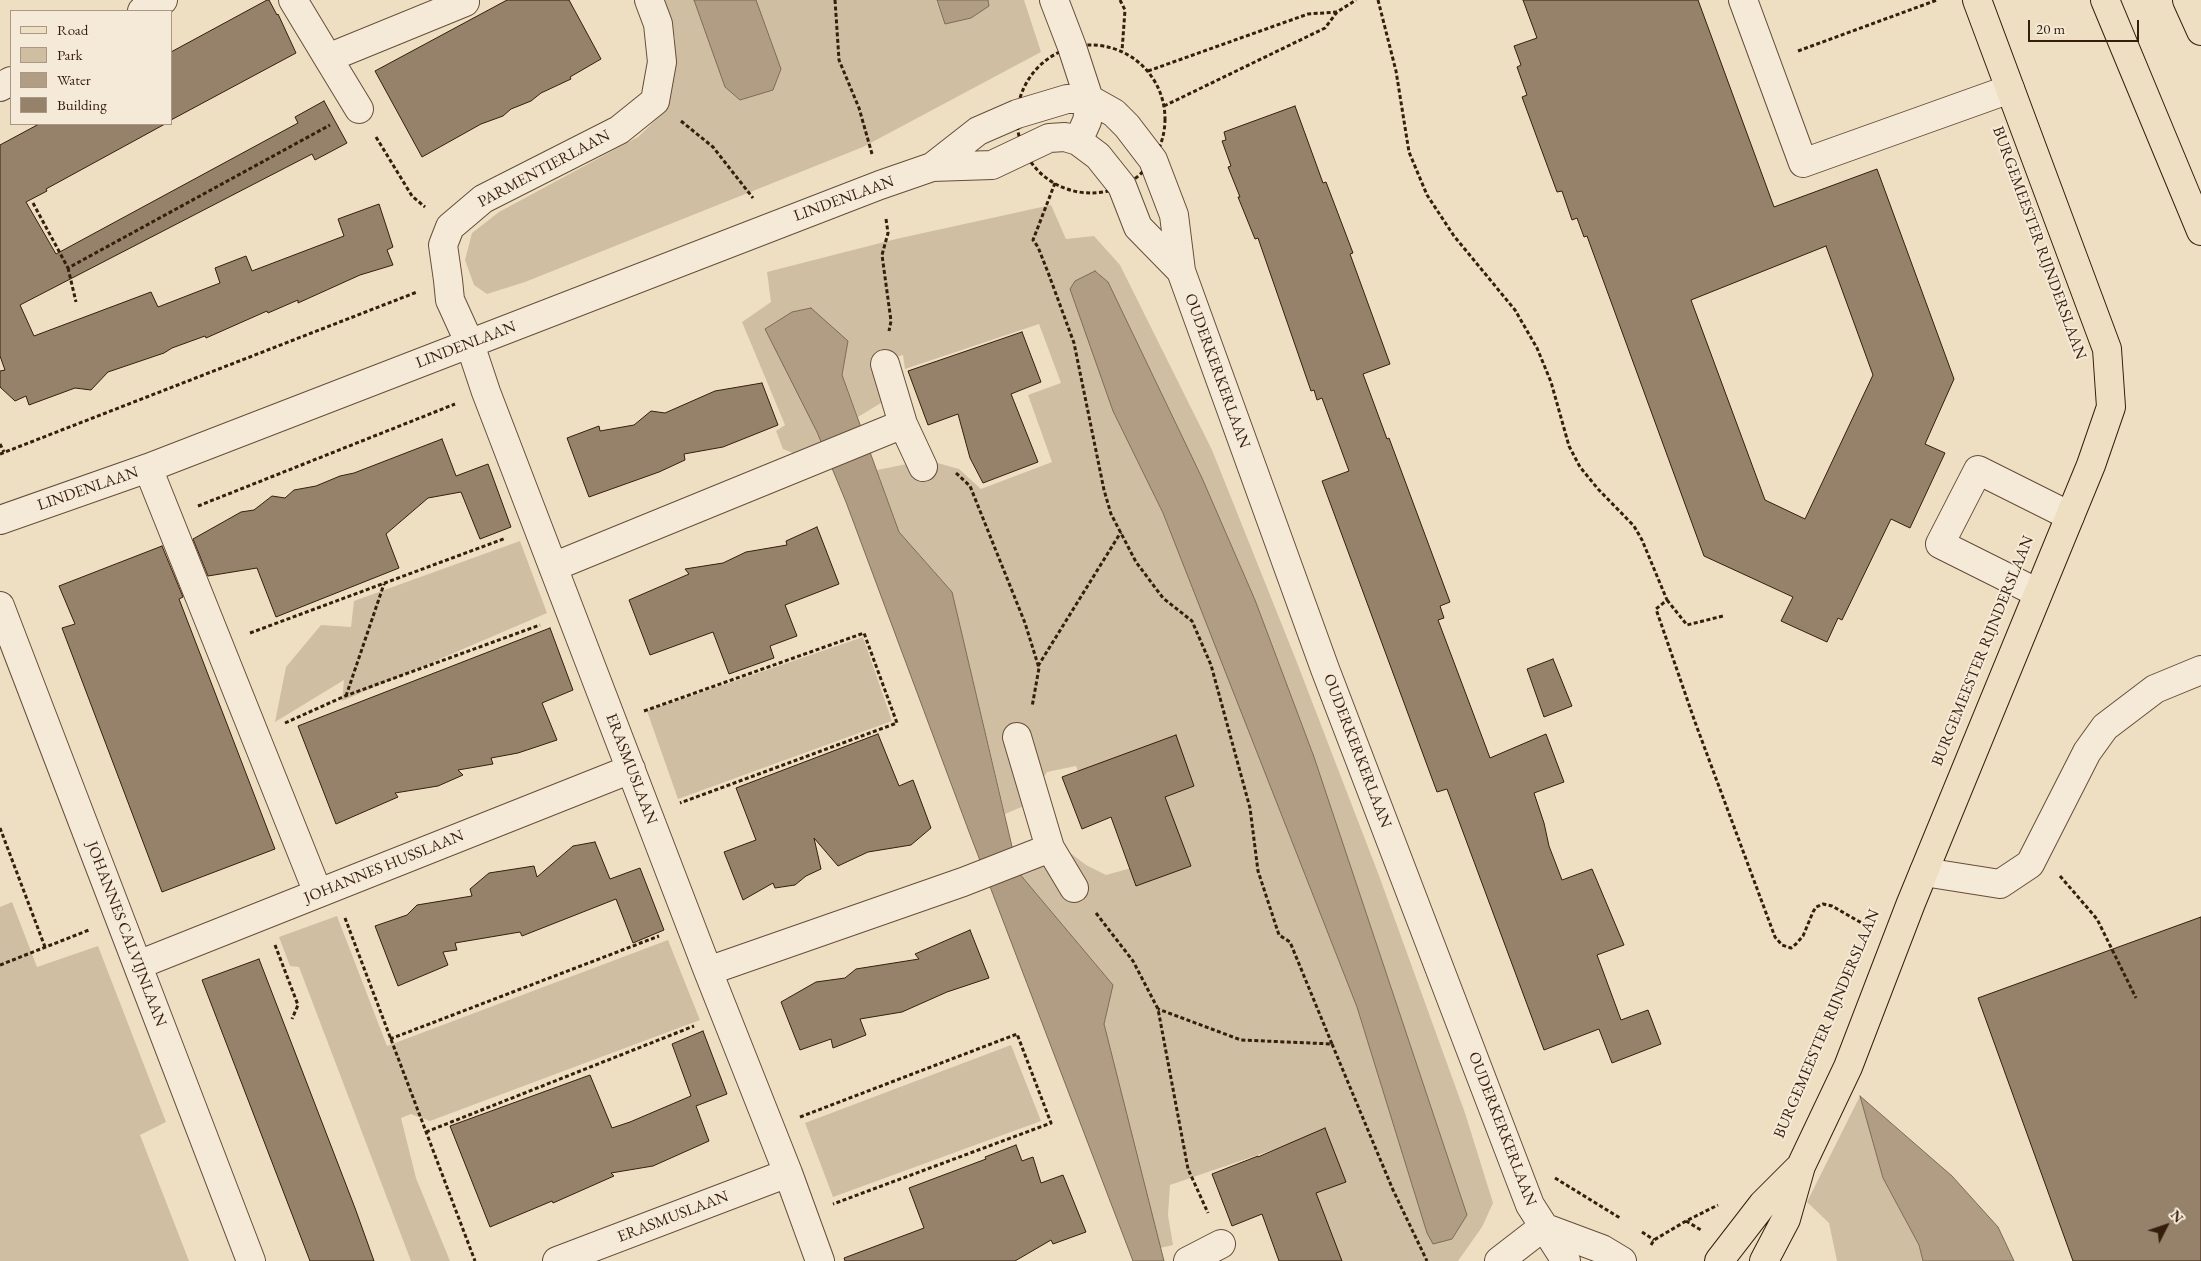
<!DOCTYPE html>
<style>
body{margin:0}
#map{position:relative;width:2201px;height:1261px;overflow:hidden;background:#efdfc2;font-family:"EB Garamond",serif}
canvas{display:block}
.legend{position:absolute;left:10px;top:10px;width:162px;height:115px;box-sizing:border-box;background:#f5ead7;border:1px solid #a99886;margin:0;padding:6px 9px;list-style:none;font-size:15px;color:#361e0d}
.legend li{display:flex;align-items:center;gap:10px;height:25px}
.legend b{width:25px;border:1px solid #a99886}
.north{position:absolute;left:2141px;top:1201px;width:50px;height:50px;-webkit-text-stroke:4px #f5ead7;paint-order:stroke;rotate:49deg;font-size:14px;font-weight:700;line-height:20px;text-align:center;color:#361e0d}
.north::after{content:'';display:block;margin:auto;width:18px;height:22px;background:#361e0d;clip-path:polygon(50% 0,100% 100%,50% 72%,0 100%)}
.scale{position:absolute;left:2028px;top:20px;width:111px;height:22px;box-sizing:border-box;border:2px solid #361e0d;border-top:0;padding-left:6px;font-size:15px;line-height:18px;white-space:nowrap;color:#361e0d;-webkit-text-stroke:4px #f5ead7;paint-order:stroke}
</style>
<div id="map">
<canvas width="2201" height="1261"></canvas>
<ul class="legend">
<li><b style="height:6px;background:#efdfc2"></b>Road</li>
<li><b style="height:14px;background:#d0bea3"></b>Park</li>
<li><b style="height:14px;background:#b09d84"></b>Water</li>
<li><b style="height:14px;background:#96826b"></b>Building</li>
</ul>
<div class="north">N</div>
<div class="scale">20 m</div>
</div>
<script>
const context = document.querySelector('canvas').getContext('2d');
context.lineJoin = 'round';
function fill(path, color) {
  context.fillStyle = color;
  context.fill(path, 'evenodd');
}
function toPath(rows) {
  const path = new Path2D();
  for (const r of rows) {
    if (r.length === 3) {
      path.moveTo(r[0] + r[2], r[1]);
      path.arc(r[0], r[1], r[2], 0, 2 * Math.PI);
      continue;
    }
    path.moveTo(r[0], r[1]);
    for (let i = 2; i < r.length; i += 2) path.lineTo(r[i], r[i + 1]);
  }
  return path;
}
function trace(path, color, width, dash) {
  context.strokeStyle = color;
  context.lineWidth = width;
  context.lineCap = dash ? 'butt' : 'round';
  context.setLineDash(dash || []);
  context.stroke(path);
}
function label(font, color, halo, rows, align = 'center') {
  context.font = font + ' "EB Garamond",serif';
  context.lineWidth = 4;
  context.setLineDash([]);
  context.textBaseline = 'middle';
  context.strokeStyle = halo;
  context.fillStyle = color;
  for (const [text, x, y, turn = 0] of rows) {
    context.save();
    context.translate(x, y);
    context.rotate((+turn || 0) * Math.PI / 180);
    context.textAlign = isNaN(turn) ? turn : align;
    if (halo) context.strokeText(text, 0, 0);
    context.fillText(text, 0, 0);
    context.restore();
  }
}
const green = toPath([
 [665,0,694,0,725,87,740,100,773,90,781,69,756,0,936,0,945,24,989,6,988,0,1024,0,1041,52,863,147,525,282,487,294,474,285,465,260,472,233,499,212,638,137,662,114,673,77,675,39],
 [1051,205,1066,239,1094,236,1120,265,1212,450,1296,660,1378,873,1465,1113,1493,1203,1482,1227,1458,1261,1315,1261,1309,1186,1325,1132,1170,1185,1168,1215,1173,1245,1160,1248,1104,1024,1113,985,1018,872,1061,846,1086,865,1106,875,1142,865,1121,805,1095,815,1076,766,1047,772,1026,805,1005,814,952,592,899,532,877,470,927,460,959,469,981,489,1052,462,1028,395,1061,383,1039,324,905,369,903,355,879,362,889,398,858,417,842,375,848,341,817,432,824,448,800,456,783,449,776,431,785,425,742,322,771,302,767,272,896,239],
 [1095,271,1108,282,1202,478,1255,600,1314,757,1467,1215,1452,1239,1427,1233,1357,1007,1163,513,1113,411,1070,289],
 [520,541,547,613,342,701,344,680,275,722,286,667,321,625,351,627,354,601],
 [863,637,892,721,678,799,647,711],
 [12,902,37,967,98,946,166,1122,140,1135,189,1261,0,1261,0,907],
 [337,916,387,1046,668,940,700,1020,430,1121,411,1114,401,1118,416,1178,450,1261,411,1261,299,967,290,966,279,937],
 [1011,1045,1041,1121,833,1197,805,1123],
 [1860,1096,1883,1178,1919,1245,1923,1261,1837,1261,1829,1223,1807,1202]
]);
const water = toPath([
 [694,0,756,0,781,69,773,90,740,100,725,87,694,0],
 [937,0,988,0,989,6,971,18,945,24,937,0],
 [1095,271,1108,282,1202,478,1255,600,1314,757,1467,1215,1452,1239,1433,1244,1427,1233,1357,1007,1163,513,1113,411,1070,289,1075,281,1095,271],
 [811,308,848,341,842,375,899,532,952,592,1018,872,1113,985,1104,1024,1164,1261,1133,1261,968,829,846,502,817,432,765,329,792,312,811,308],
 [1860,1096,1952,1176,1998,1227,2014,1261,1923,1261,1919,1245,1883,1178,1860,1096]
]);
const building = toPath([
 [267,0,269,0,277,15,278,14,296,53,171,120,171,52,267,0],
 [507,0,569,0,601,59,570,77,571,79,541,93,531,101,511,109,503,116,481,124,422,157,375,71,507,0],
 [1523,0,1698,0,1774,207,1877,169,1954,379,1925,444,1945,453,1910,528,1891,519,1842,620,1838,618,1827,642,1781,621,1793,597,1704,556,1587,236,1584,237,1577,218,1572,220,1562,191,1557,192,1522,97,1527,95,1517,67,1521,65,1514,46,1537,38,1523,0],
 [1826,246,1873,375,1805,519,1765,500,1691,300,1826,246],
 [324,101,347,143,315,160,312,154,20,305,34,336,151,292,158,307,220,283,215,268,246,256,252,271,344,236,338,219,379,204,393,247,387,250,393,265,360,275,298,303,298,300,268,313,267,311,206,338,205,336,172,348,164,353,108,372,91,390,75,388,29,405,26,396,15,401,0,387,0,371,5,370,0,356,0,145,39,124,165,124,46,189,47,191,26,202,56,254,298,123,295,117,324,101],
 [1295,106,1323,183,1326,182,1353,253,1350,254,1390,364,1363,374,1387,439,1389,438,1450,602,1440,606,1444,618,1438,620,1490,758,1546,734,1564,782,1534,793,1544,823,1549,846,1562,880,1592,869,1624,945,1597,955,1621,1020,1648,1010,1661,1044,1612,1063,1599,1029,1544,1050,1447,789,1437,792,1322,481,1349,471,1322,398,1317,400,1314,390,1311,391,1258,238,1255,239,1238,197,1240,197,1228,167,1231,166,1222,141,1226,140,1224,132,1295,106],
 [1022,332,1041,382,1011,394,1038,462,983,483,970,458,958,414,928,425,908,371,1022,332],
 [762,383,778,425,723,447,684,454,685,460,659,472,589,497,567,438,599,426,600,431,634,425,651,411,665,413,715,391,762,383],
 [442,439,456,476,488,464,511,527,480,539,461,492,428,498,386,534,399,568,276,617,257,568,208,576,193,539,241,512,254,510,272,496,285,498,294,490,316,486,340,476,354,473,442,439],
 [817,527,839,584,785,605,797,636,770,646,774,658,729,674,713,632,650,655,629,600,689,574,685,569,723,563,746,552,787,545,786,541,817,527],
 [162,546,183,597,179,599,275,849,162,892,62,628,75,624,59,586,162,546],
 [550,628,573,690,542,703,557,740,518,753,491,758,493,764,458,770,463,775,438,786,395,793,398,797,336,824,298,726,550,628],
 [1553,659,1572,706,1544,717,1527,669,1553,659],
 [878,734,899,786,913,780,931,828,911,845,868,852,838,866,814,838,821,869,806,876,795,885,775,888,773,883,743,900,724,852,756,840,736,788,878,734],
 [1176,735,1194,786,1165,797,1191,866,1136,886,1111,817,1082,829,1062,777,1176,735],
 [595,842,610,879,640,868,664,930,633,943,616,899,522,936,520,932,455,943,457,950,443,952,448,965,398,986,375,926,407,915,417,905,472,896,470,889,489,873,534,866,537,877,573,846,595,842],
 [2201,917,2201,1261,2073,1261,1978,998,2201,917],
 [970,930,989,978,947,992,902,1012,860,1019,866,1035,833,1048,831,1039,800,1050,781,1002,816,982,845,978,856,969,919,959,915,954,970,930],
 [259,959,355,1208,374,1261,310,1261,202,980,259,959],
 [703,1031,727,1094,696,1106,709,1141,653,1166,611,1173,614,1176,553,1203,552,1201,490,1227,450,1126,590,1075,612,1128,630,1122,691,1096,672,1044,703,1031],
 [1325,1128,1346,1182,1316,1193,1342,1261,1279,1261,1262,1214,1232,1226,1212,1174,1258,1156,1258,1157,1325,1128],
 [1016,1145,1022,1161,1033,1157,1041,1183,1063,1175,1086,1232,1053,1244,1051,1240,1015,1261,845,1261,844,1258,924,1228,909,1188,986,1159,985,1157,1016,1145]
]);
const path = toPath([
 [835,0,839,60,859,108,872,154],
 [1120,0,1125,10,1122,51],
 [1378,0,1396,71,1409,152,1427,195,1454,236,1515,310,1537,348,1551,382,1569,446,1580,467,1598,489,1634,526,1642,540,1667,600,1656,609,1695,722,1775,937,1782,945,1791,948,1796,944,1803,936,1813,912,1816,907,1823,904,1832,906,1867,926],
 [1091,119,74],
 [1798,51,1937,0],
 [1148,71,1308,14,1337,12],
 [1164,106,1325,28,1337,12,1356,0],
 [681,121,713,147,753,198],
 [376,137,412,196,425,207],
 [1055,183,1033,240,1038,247,1049,275,1074,343,1104,490,1111,514,1136,562,1163,598,1192,621,1211,665,1250,808,1258,871,1279,935,1290,942,1332,1044,1241,1040,1158,1009],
 [33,203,68,268,330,125],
 [886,219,888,233,882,255,891,321,889,331],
 [68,268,76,302],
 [0,444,4,452],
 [0,454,417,292],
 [956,473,970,486,1025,623,1039,668,1032,707],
 [198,506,455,404],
 [1667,600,1687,625,1723,616],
 [250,633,506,538],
 [1038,666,1121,532],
 [346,696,384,584],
 [644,711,864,633,897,723,680,803],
 [285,723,345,696,540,625],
 [0,828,45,947],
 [2060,876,2097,919,2136,998],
 [1096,913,1133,961,1158,1009,1188,1169,1208,1213],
 [345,918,475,1261],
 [275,945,298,1005,292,1019],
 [0,965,89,930],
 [390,1039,659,936],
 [1332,1044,1393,1190,1427,1261],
 [800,1117,1017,1034,1051,1123,833,1204],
 [426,1132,694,1026],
 [1555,1178,1620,1218],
 [1686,1221,1701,1230],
 [1642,1232,1654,1240],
 [1651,1245,1654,1240,1686,1221,1718,1205]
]);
const minor = toPath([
 [293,0,328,58,465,2],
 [649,0,658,24,662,62,655,101,619,130,483,199,450,227,443,245,448,280,450,300,470,344,486,392,708,971,788,1173,820,1261],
 [1054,0,1072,47,1089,99,1089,109,1087,121,1078,141],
 [1743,0,1803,163,2010,89],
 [142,11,163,0],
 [328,58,359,109],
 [0,87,11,81],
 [932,167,978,131,1017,114,1067,99,1089,99,1114,113,1127,126,1153,160,1174,215,1181,271,1325,669,1530,1205,1566,1261],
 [885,364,903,424,923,467],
 [148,468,318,893],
 [0,520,148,468,880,185,932,167,992,165,1049,138,1065,137,1078,141,1098,156,1122,186,1138,227,1181,271],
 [553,567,903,424],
 [2038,593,1940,544,1978,470,2070,516],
 [0,606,251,1261],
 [1017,737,1050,848,1074,888],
 [1924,872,2000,884,2030,864,2087,752,2105,727,2155,689,2201,670],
 [138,965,631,769],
 [708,971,963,882,1050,848],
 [1543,1227,1602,1249,1622,1261],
 [557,1261,788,1173],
 [1188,1261,1221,1244],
 [1499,1261,1543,1227]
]);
const major = toPath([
 [1719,1261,1763,1204,1798,1169],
 [1764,1261,1786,1219,1801,1166,1848,1067,1911,903,2091,465,2111,407,2107,349,1977,0]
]);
const highway = toPath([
 [2105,0,2201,231],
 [2187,0,2201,31]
]);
const streetNames = [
 ["PARMENTIERLAAN",544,169,-28],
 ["LINDENLAAN",844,199,-20],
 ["BURGEMEESTER RIJNDERSLAAN",2039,243,70],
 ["LINDENLAAN",466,345,-21],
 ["OUDERKERKERLAAN",1217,371,70],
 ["LINDENLAAN",88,489,-19],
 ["BURGEMEESTER RIJNDERSLAAN",1983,651,-68],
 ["OUDERKERKERLAAN",1357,751,69],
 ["ERASMUSLAAN",631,769,69],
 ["JOHANNES HUSSLAAN",384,867,-22],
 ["JOHANNES CALVIJNLAAN",126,934,69],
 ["BURGEMEESTER RIJNDERSLAAN",1827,1024,-67],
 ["OUDERKERKERLAAN",1502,1129,69],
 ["ERASMUSLAAN",673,1217,-21]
];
fill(green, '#d0bea3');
fill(water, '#b09d84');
trace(water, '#7f6a54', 1);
fill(building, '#96826b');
trace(building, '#361e0d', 1);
trace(minor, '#644e3a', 30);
trace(major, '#361e0d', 30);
trace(highway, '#361e0d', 30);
trace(path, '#361e0d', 3, [4, 2.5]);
trace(minor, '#f5ead7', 28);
trace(major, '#efdfc2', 28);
trace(highway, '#efdfc2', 28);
label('16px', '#361e0d', '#f5ead7', streetNames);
</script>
